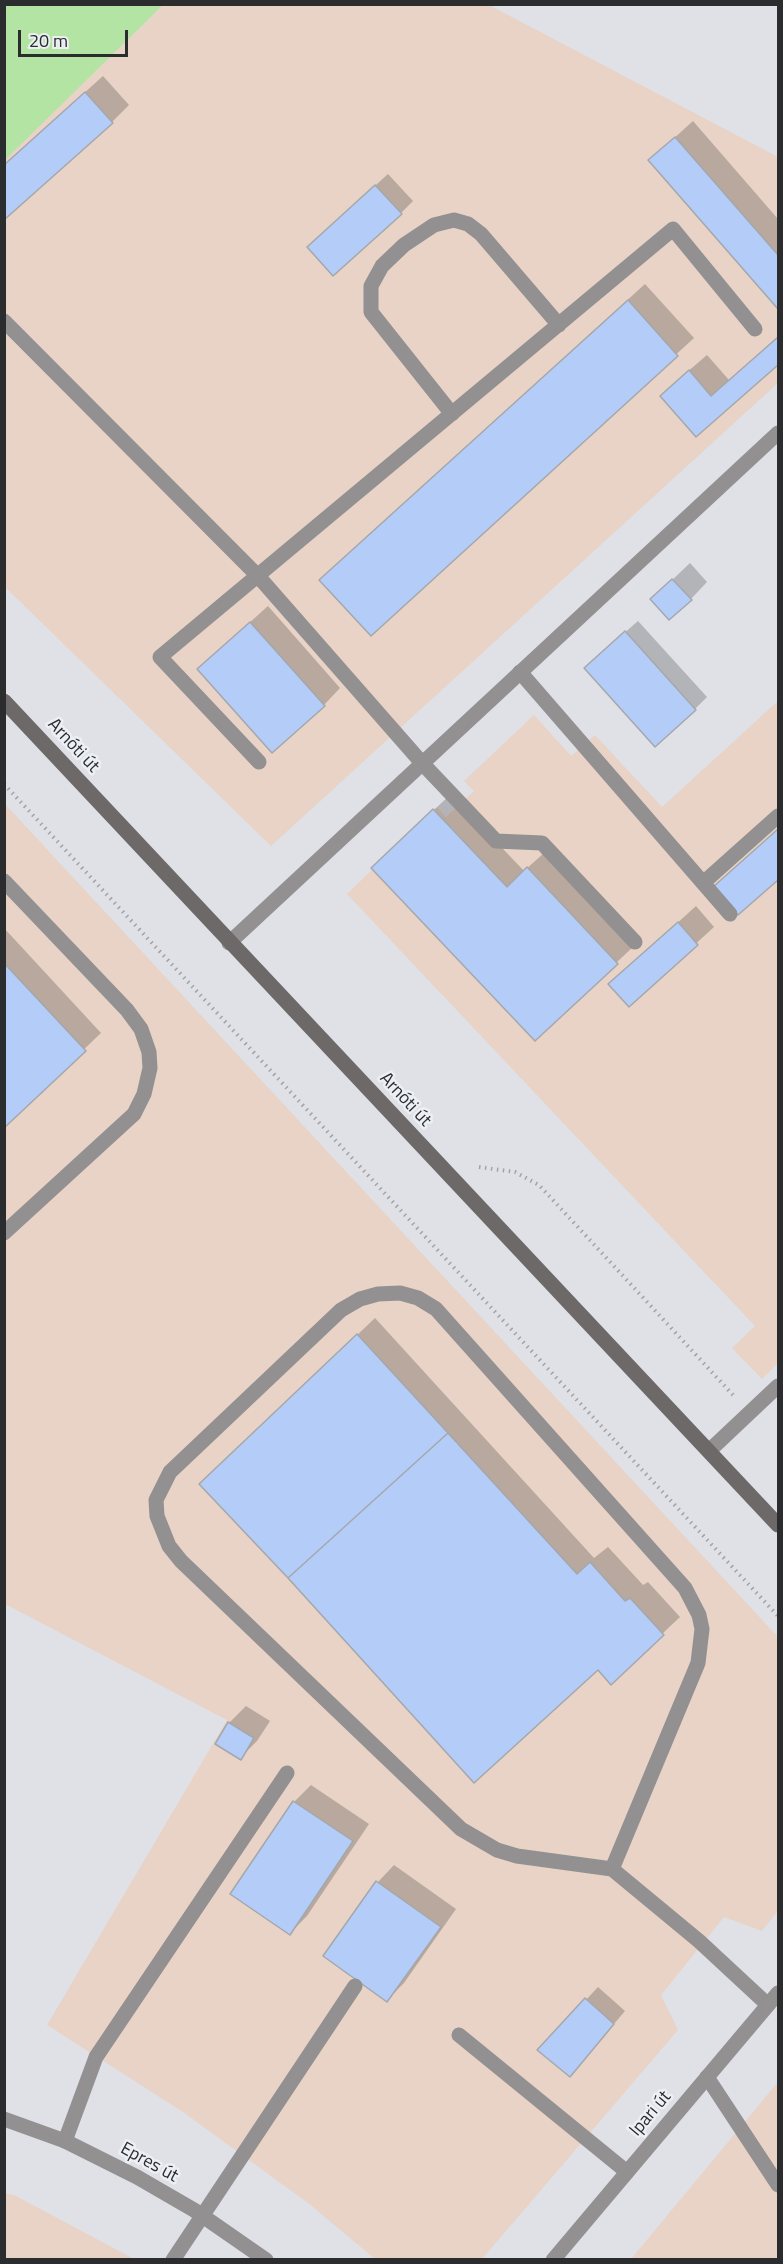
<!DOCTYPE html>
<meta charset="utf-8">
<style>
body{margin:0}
#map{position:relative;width:783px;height:2264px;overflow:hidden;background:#dfe1e6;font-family:"Titillium Web",sans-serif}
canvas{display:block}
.frame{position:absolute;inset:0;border:6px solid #2b2c2e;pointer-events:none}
.scale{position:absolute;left:18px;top:30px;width:110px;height:27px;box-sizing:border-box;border:3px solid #2b2c2e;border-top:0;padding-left:8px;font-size:18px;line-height:21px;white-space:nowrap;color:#2b2c2e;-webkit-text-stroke:4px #eceff3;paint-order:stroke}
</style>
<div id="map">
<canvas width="783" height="2264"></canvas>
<div class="frame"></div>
<div class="scale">20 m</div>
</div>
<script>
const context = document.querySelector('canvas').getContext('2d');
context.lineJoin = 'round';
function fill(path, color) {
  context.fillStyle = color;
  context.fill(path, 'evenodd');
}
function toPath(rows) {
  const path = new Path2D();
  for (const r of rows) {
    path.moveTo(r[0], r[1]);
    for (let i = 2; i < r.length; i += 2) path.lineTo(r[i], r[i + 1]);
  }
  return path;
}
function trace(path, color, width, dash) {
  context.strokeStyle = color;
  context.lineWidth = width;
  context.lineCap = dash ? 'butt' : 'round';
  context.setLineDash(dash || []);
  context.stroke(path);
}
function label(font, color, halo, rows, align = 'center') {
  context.font = font + ' "Titillium Web",sans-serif';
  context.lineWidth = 5;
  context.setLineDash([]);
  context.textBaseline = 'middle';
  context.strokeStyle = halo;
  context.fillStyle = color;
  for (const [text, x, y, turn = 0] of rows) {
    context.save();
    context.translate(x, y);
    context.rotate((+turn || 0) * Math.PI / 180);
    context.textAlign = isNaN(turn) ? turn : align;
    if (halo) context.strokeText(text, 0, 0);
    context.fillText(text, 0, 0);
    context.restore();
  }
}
const industrial = toPath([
 [163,5,489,5,778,157,778,383,271,846,5,587,4,160],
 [778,701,778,1363,762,1379,732,1348,755,1326,347,894,437,807,446,817,474,791,464,781,534,715,571,756,595,735,662,807],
 [4,803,778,1637,778,1911,762,1931,724,1917,661,1995,678,2030,482,2259,375,2259,308,2203,183,2112,47,2025,227,1720,5,1604],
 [778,2082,778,2259,631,2259],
 [5,2193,16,2196,134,2259,5,2259]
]);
const green = toPath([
 [5,4,163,4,163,5,5,160]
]);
const shadow = toPath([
 [103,76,129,105,112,122,4,165],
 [693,121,778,219,778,307,650,160],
 [388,174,413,201,401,213,321,235],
 [645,284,694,338,371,634,338,563],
 [778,337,778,363,697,435,679,379,707,355,729,380],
 [690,563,707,582,691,599,669,583],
 [268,606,340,688,324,705,216,653],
 [638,621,707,697,695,709,598,656],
 [451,794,524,871,545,852,634,946,535,1039,390,851],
 [778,829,778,878,738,913,715,887],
 [696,906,714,927,629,1005,610,984],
 [4,928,101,1033,4,1126],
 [375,1318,594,1558,608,1547,643,1585,648,1582,680,1617,611,1682,598,1668,474,1780,201,1484],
 [246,1706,270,1721,257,1741,240,1758,229,1723],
 [311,1785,369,1824,307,1916,290,1933,294,1802],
 [394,1865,456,1909,404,1983,387,2000,378,1882],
 [598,1987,625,2011,581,2063,539,2050]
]);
const building = toPath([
 [85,92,113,123,4,220,4,165,85,92],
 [675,137,778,255,778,309,648,160,675,137],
 [375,185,402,214,333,276,307,247,375,185],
 [628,300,678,356,371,636,319,580,628,300],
 [778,337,778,365,696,437,660,396,689,370,711,396,778,337],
 [672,579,692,600,669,620,650,599,672,579],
 [250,622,325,706,272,753,197,669,250,622],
 [625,631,696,710,655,747,584,668,625,631],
 [433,809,507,887,527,867,618,964,535,1041,371,868,433,809],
 [778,829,778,880,738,915,713,887,778,829],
 [678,922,698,945,629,1007,608,984,678,922],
 [4,963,86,1051,4,1128,4,963],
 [357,1334,448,1433,288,1578,199,1484,357,1334],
 [448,1433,577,1574,590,1562,625,1601,630,1598,664,1635,611,1685,598,1670,474,1783,288,1578,448,1433],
 [228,1722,254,1738,241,1760,215,1744,228,1722],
 [293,1801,353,1841,290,1935,230,1894,293,1801],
 [376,1881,441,1927,387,2002,323,1956,376,1881],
 [585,1998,614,2024,570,2077,537,2050,585,1998]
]);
const path = toPath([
 [4,784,778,1616],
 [479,1167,515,1172,539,1185,733,1395]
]);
const service = toPath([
 [4,321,258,576,422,763,496,841,542,843,635,942],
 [452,414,371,312,371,286,382,266,404,245,434,225,454,220,468,224,481,234,559,325],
 [520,672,730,914],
 [259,762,160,657,673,229,755,329],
 [4,881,127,1010,141,1029,149,1052,150,1068,144,1094,134,1114,4,1233],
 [703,883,778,816],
 [709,1451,778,1386],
 [612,1869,698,1663,702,1629,699,1615,685,1588,436,1309,418,1298,400,1293,378,1294,360,1299,341,1310,170,1472,156,1500,157,1516,169,1546,181,1561,461,1829,497,1850,517,1856,612,1869,699,1941,768,2005],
 [459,2035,627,2172],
 [707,2077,778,2185],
 [65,2141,96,2057,287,1773],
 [173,2260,355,1986]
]);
const minor = toPath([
 [229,943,778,433],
 [4,2119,65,2141,137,2177,194,2210,266,2260],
 [553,2260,778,1993]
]);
const secondary = toPath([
 [4,701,778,1525]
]);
const streetNames = [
 ["Arnóti út",73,746,47],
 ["Arnóti út",405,1100,47],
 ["Ipari út",651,2114,-50],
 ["Epres út",149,2163,29]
];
fill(industrial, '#e8d3c6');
fill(green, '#b4e4a3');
fill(shadow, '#0003');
fill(building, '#b4cdf8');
trace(building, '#a4a7ab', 1.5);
trace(path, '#a1a3a7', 4, [1.5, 4.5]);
trace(service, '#929090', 15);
trace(minor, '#929090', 15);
trace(secondary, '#6d6969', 15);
label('18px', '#2b2c2e', '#eceff3', streetNames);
</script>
